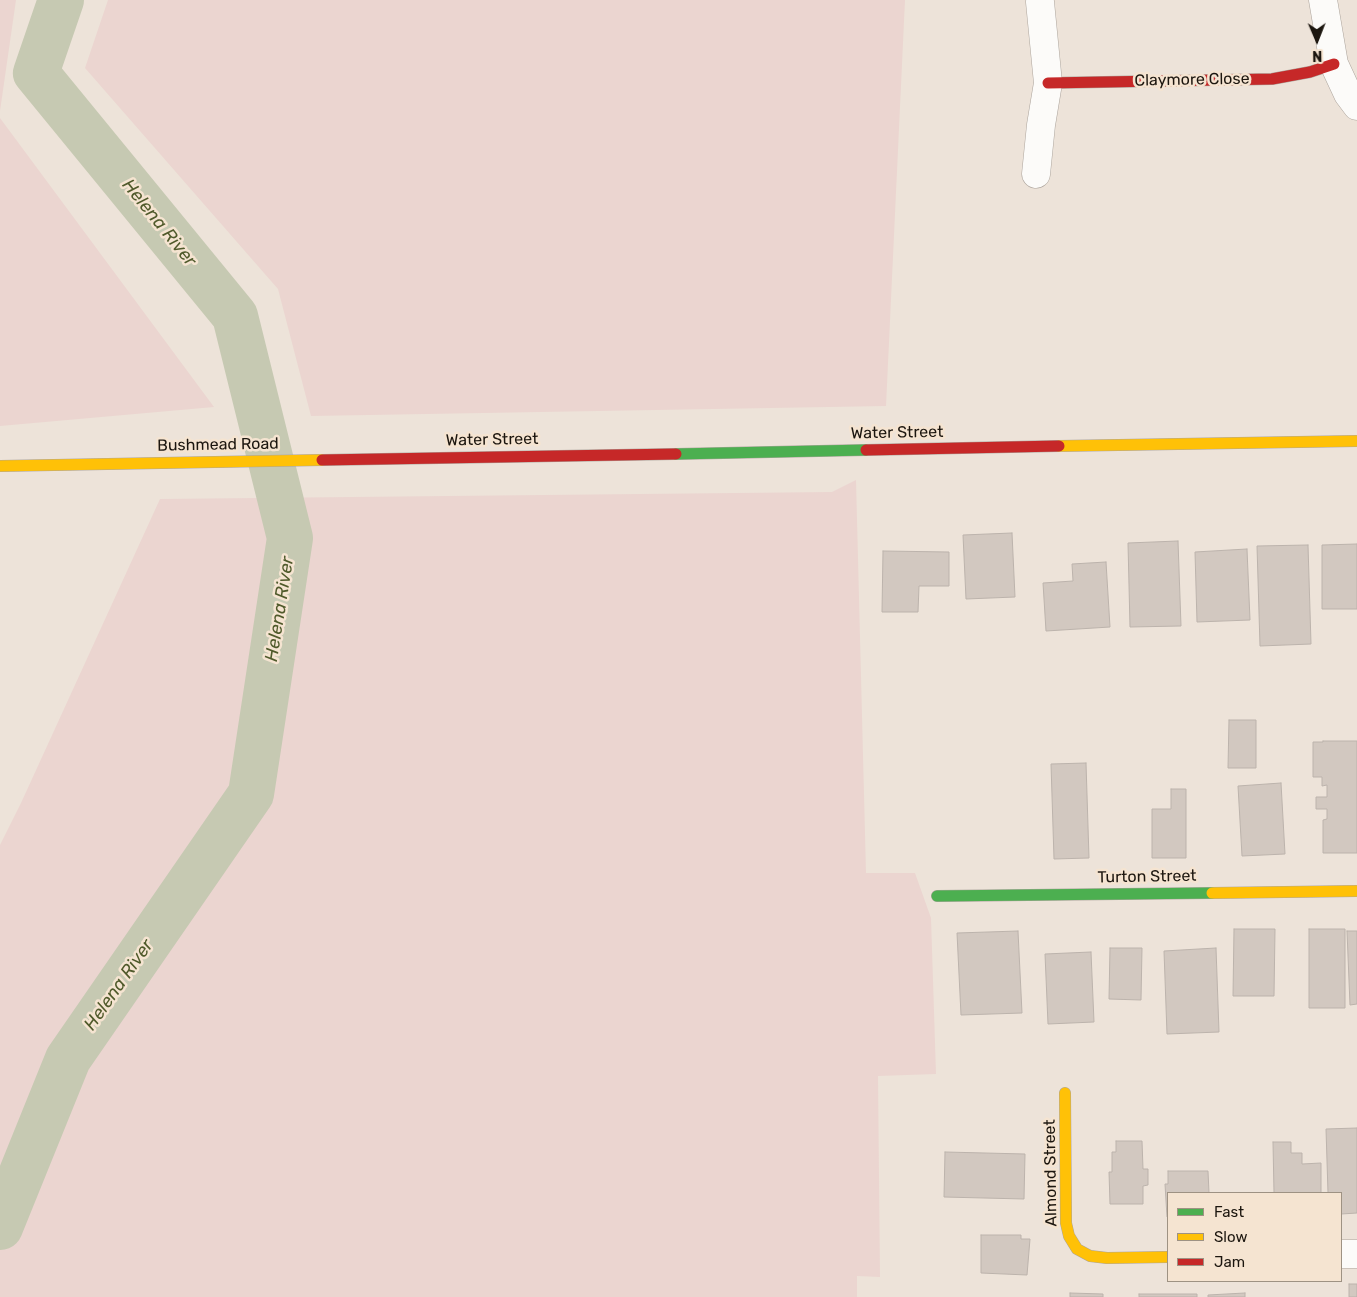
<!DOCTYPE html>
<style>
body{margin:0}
#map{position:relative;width:1357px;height:1297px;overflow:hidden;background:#ede3d9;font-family:Rubik,sans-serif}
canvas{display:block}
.legend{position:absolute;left:1167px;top:1192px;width:175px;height:90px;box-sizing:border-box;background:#f5e4d1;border:1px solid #9e9283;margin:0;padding:6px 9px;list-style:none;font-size:15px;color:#1c160f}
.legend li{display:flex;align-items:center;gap:10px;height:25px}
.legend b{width:25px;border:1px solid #9e9283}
.north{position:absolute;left:1292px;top:15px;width:50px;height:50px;-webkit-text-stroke:4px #f5e4d1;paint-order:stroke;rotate:179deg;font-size:14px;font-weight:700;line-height:20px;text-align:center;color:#1c160f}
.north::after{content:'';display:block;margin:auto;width:18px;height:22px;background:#1c160f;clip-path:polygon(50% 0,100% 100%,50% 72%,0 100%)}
</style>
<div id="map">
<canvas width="1357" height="1297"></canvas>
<ul class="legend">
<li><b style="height:6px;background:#4caf50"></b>Fast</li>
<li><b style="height:6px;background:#ffc107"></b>Slow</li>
<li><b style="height:6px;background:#c62828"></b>Jam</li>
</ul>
<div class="north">N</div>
</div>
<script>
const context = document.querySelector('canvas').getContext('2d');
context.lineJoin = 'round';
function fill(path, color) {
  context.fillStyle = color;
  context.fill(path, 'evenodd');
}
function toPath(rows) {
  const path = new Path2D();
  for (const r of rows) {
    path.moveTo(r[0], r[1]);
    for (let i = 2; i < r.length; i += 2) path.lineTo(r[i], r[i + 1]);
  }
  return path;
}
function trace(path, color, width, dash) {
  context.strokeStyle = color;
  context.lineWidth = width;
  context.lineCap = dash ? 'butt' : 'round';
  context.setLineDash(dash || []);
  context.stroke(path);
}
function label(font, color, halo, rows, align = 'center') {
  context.font = font + ' Rubik,sans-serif';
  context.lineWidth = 5;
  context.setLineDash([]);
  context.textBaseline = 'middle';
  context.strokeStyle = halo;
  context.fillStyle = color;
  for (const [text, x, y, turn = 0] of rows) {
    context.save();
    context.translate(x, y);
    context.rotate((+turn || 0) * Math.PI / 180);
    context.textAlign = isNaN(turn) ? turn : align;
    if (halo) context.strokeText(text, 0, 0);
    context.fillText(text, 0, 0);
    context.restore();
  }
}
const green = toPath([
 [0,0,16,0,0,111],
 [108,0,905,0,886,406,311,416,278,289,85,68],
 [0,118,214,407,0,426],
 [856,480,866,873,915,873,931,918,936,1074,878,1076,880,1277,857,1276,857,1297,0,1297,0,845,21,803,160,499,832,492]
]);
const river = toPath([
 [0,1227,68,1059,251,794,290,538,235,316,36,73,61,0]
]);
const building = toPath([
 [1012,533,1015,597,966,599,963,535,1012,533],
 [1178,541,1181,626,1130,627,1128,543,1178,541],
 [1357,544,1357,609,1322,609,1322,545,1357,544],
 [1308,545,1311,644,1260,646,1257,546,1308,545],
 [1247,549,1250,620,1197,622,1195,552,1247,549],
 [883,551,949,552,949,586,919,586,918,612,882,612,883,551],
 [1106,562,1110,627,1046,631,1043,583,1073,581,1072,564,1106,562],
 [1229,720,1256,720,1256,768,1228,768,1229,720],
 [1323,741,1357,741,1357,853,1323,853,1323,820,1327,819,1327,809,1316,809,1316,797,1327,797,1327,785,1322,786,1322,777,1313,777,1313,742,1323,742,1323,741],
 [1086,763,1089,858,1054,859,1051,764,1086,763],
 [1281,783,1285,854,1242,856,1238,786,1281,783],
 [1171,789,1186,789,1186,858,1152,858,1152,809,1171,809,1171,789],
 [1234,929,1275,929,1274,996,1233,996,1234,929],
 [1309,929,1345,929,1345,1008,1309,1008,1309,929],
 [1018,931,1022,1013,961,1015,957,933,1018,931],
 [1347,931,1357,931,1357,1004,1350,1005,1347,931],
 [1110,948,1142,948,1141,1000,1109,999,1110,948],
 [1216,948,1219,1032,1167,1034,1164,951,1216,948],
 [1091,952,1094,1022,1048,1024,1045,954,1091,952],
 [1357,1128,1357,1213,1341,1214,1341,1193,1328,1193,1326,1129,1357,1128],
 [1116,1141,1142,1141,1143,1169,1148,1169,1148,1185,1143,1186,1143,1204,1110,1204,1109,1172,1112,1172,1112,1152,1116,1152,1116,1141],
 [1273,1142,1291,1142,1291,1153,1302,1153,1302,1164,1321,1163,1321,1193,1274,1193,1273,1142],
 [945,1152,1025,1154,1024,1199,944,1197,945,1152],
 [1168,1171,1208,1171,1209,1193,1168,1193,1168,1217,1167,1217,1165,1184,1168,1184,1168,1171],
 [981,1235,1021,1235,1021,1239,1030,1239,1027,1275,981,1273,981,1235],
 [1349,1284,1357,1284,1357,1297,1349,1297,1349,1284],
 [1070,1293,1103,1294,1103,1297,1070,1297,1070,1293],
 [1245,1293,1245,1297,1208,1297,1208,1295,1245,1293],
 [1139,1294,1197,1294,1197,1297,1139,1297,1139,1294]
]);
const street = toPath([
 [1323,0,1334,64,1348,94,1357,106],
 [1036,174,1041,125,1048,83,1040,2],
 [1341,1254,1357,1254]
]);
const fast = toPath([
 [676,454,866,450],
 [937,896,1212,893]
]);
const slow = toPath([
 [1059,446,1357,441],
 [0,466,322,460],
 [1212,893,1357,891],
 [1065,1093,1066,1223,1069,1236,1077,1249,1090,1256,1107,1258,1168,1257]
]);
const jam = toPath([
 [1048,83,1272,79,1310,72,1334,64],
 [866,450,1059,446],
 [322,460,676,454]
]);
const streetNames = [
 ["Claymore Close",1192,80,-1],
 ["Water Street",897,433,-1],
 ["Water Street",492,440,-1],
 ["Bushmead Road",218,445,-1],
 ["Turton Street",1147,877,-1],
 ["Almond Street",1051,1173,-91]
];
const waterNames = [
 ["Helena River",159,223,51],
 ["Helena River",280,609,-81],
 ["Helena River",119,985,-55]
];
fill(green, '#ebd5d0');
trace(river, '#c6c9b2', 46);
fill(building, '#d2c8c0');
trace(building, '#bcb3ac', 1);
trace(street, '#aca49c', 29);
trace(fast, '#aca49c', 12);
trace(slow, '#aca49c', 12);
trace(jam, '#aca49c', 12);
trace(street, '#fcfbf9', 28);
trace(fast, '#4caf50', 11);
trace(slow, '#ffc107', 11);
trace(jam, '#c62828', 11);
label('16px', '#1c160f', '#f5e4d1', streetNames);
label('italic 18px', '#505a2b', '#f5e4d1', waterNames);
</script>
